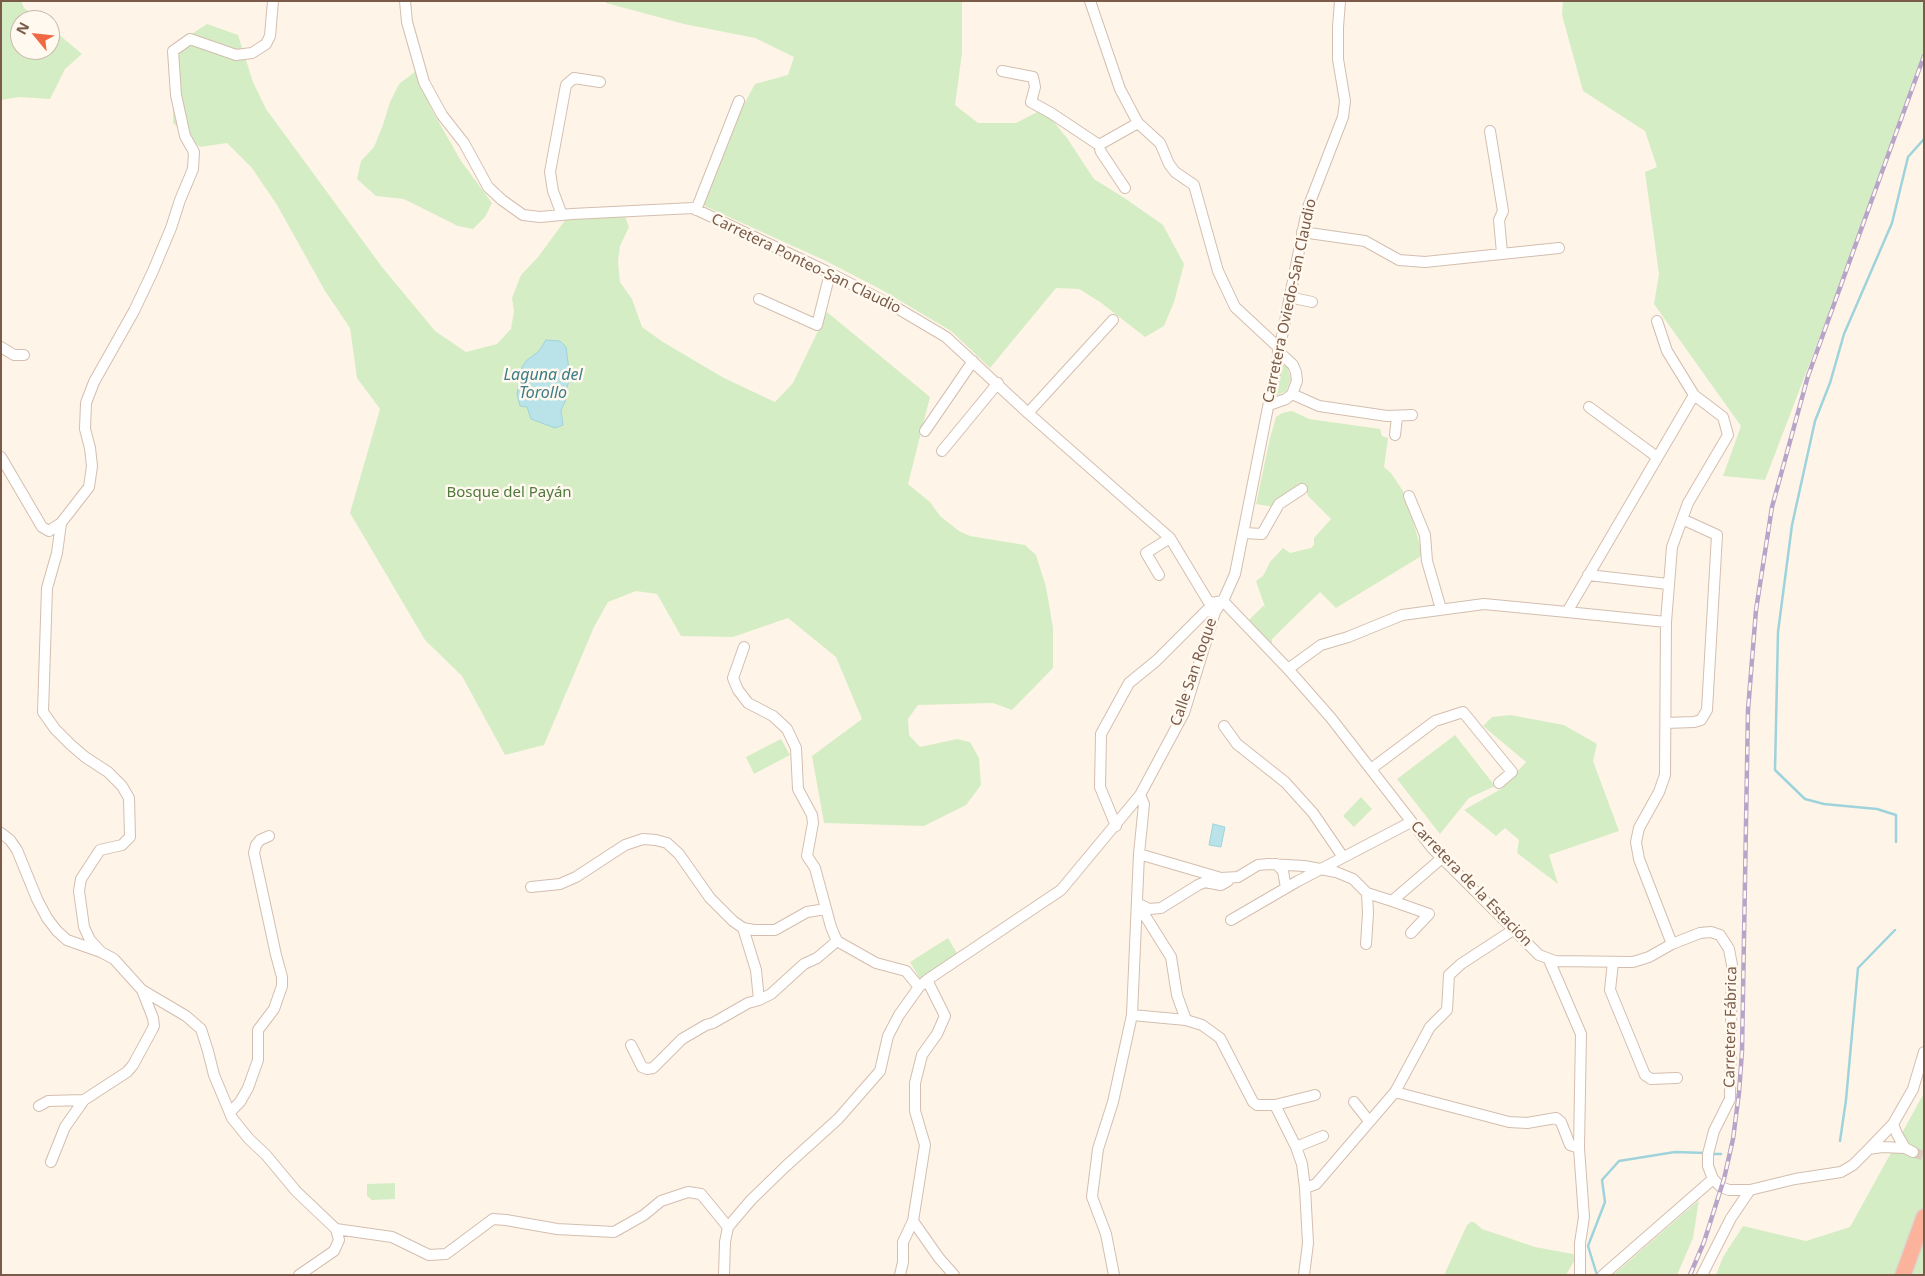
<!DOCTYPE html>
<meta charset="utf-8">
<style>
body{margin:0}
#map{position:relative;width:1925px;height:1276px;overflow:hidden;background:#fef5e8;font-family:"Noto Sans",sans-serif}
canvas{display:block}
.frame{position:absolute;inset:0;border:2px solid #7a5a49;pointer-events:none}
.north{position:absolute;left:10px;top:10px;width:50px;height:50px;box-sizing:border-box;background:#fff9ef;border:1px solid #cab9ad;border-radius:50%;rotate:298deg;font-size:14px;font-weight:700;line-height:20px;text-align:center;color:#7a5a49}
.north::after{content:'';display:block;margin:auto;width:18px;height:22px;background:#ef6945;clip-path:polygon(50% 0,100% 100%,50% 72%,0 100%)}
</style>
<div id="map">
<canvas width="1925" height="1276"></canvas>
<div class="frame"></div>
<div class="north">N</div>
</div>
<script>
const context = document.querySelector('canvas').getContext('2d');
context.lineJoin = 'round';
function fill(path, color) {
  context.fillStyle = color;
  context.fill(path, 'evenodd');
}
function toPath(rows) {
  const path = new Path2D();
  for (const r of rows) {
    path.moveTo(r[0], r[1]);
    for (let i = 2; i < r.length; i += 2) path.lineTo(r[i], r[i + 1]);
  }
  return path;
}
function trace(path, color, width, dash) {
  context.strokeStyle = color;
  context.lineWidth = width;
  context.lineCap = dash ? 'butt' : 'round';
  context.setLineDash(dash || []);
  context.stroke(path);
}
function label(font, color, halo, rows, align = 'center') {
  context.font = font + ' "Noto Sans",sans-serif';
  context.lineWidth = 5;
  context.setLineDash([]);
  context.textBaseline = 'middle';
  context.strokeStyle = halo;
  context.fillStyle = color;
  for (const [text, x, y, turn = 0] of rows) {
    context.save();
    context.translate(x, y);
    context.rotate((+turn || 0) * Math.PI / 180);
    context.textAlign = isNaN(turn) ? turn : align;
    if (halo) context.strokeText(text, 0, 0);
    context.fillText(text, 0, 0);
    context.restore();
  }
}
const green = toPath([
 [1,1,21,1,24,8,40,20,20,20,20,50,50,50,50,27,82,54,65,69,50,99,19,97,1,100],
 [606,1,962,1,962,53,955,105,978,123,1016,123,1043,109,1067,138,1094,179,1126,199,1163,225,1184,264,1174,302,1164,326,1145,337,1100,302,1079,289,1056,288,990,368,951,331,882,290,826,261,698,203,715,157,755,84,788,75,794,57,755,38,684,24,606,3],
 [1563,1,1924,1,1924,56,1889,156,1765,480,1723,476,1741,426,1654,304,1659,274,1645,172,1657,167,1645,131,1583,91,1562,15],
 [207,24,238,35,253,82,266,109,382,267,435,331,466,352,497,344,511,329,514,311,512,298,521,275,538,257,566,219,625,216,629,227,620,246,618,261,620,282,632,299,642,327,663,342,724,378,775,402,793,383,827,312,930,397,908,484,930,502,940,516,959,531,970,536,1025,545,1036,555,1046,587,1053,628,1053,668,1012,710,993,703,918,705,908,719,909,735,920,747,957,739,970,742,979,758,981,785,966,805,924,826,824,823,812,756,862,719,836,657,788,618,733,637,681,636,657,594,636,591,608,602,594,627,544,745,505,755,462,676,425,640,350,513,380,409,357,378,350,328,325,291,277,205,252,168,227,143,200,147,173,123,173,46],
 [416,71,432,110,461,161,492,203,485,217,473,229,458,226,404,199,376,196,357,179,361,161,374,147,383,125,390,102,399,84],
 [1282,365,1287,366,1291,379,1286,391,1276,396],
 [1292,411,1309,419,1380,429,1382,436,1388,438,1384,467,1391,473,1405,494,1423,555,1336,608,1320,592,1272,639,1272,644,1249,620,1263,606,1265,607,1256,581,1263,576,1270,562,1283,548,1290,553,1311,548,1314,545,1314,538,1331,519,1308,496,1305,486,1274,507,1256,504,1270,438,1276,417,1282,413],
 [1510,715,1564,725,1597,744,1593,761,1619,831,1549,855,1558,884,1517,853,1519,840,1505,828,1496,836,1464,810,1501,789,1526,762,1483,726,1492,717],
 [1455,735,1495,786,1469,798,1440,834,1397,779],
 [781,739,790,755,754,774,746,757],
 [1361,797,1372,809,1354,827,1343,816],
 [948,938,958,955,920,979,910,962],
 [1924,1093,1924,1275,1716,1275,1723,1257,1743,1226,1806,1241,1850,1227],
 [395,1183,395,1199,372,1200,367,1196,367,1184],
 [1699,1200,1693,1238,1677,1275,1613,1275],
 [1471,1222,1474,1222,1482,1229,1535,1247,1573,1254,1576,1258,1566,1275,1444,1275,1467,1225]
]);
const water = toPath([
 [546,340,560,341,566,347,570,378,567,387,565,402,561,410,563,425,555,428,531,419,527,407,520,406,517,394,522,367,526,361,539,351,546,340],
 [1213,824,1225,827,1221,847,1209,845,1213,824]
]);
const stream = toPath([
 [1896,842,1896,815,1877,809,1824,804,1805,799,1775,770,1778,632,1792,525,1815,421,1830,383,1844,334,1892,223,1908,157,1924,139],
 [1840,1141,1846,1100,1858,968,1895,930],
 [1712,1154,1721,1154],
 [1597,1275,1588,1246,1605,1202,1602,1180,1619,1161,1675,1152,1706,1153]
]);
const minorTunnel = toPath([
 [1913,1152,1924,1156]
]);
const minor = toPath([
 [405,1,407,22,424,82,442,115,464,143,488,187,502,200,523,215,540,217,572,214,693,208,830,273,897,308,946,337,1028,413,1170,538,1208,601,1211,603,1223,601],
 [1090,1,1120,89,1138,123,1160,143,1169,164,1175,172,1194,185,1218,271,1235,307,1278,347],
 [1002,71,1033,77,1035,87,1031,102,1051,113,1099,145,1138,123],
 [1490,131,1503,211,1499,220,1502,253],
 [1099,145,1101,152,1125,188],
 [696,210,739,101],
 [562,215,553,191,550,172,566,85,574,78,600,82],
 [1302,232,1365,241,1399,260,1425,262,1559,248],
 [1289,297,1312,302],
 [759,299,817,325,830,273],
 [1657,321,1667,351,1694,395],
 [1,347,14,355,24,355],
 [1292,394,1319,406,1387,416,1412,415],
 [1269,405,1286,399,1292,394,1297,381,1296,372,1293,365,1278,351],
 [1589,407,1657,457],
 [1028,413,1113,320],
 [925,431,973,361],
 [1395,435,1397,417],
 [942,451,998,383],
 [1,457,42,527,49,531,61,523],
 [1409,496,1425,535,1427,561,1441,609],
 [1245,533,1262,534,1279,504,1302,489],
 [1159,575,1146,553,1170,538],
 [1588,575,1668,584],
 [1223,601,1288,669,1331,718,1432,848,1539,955,1555,961,1633,962,1649,957,1672,944,1700,933,1711,932,1720,935,1729,949,1732,965,1730,1099,1714,1131,1708,1154,1708,1166,1713,1179,1721,1187,1729,1190,1750,1190,1795,1179,1841,1172,1853,1165,1869,1149,1882,1147,1905,1148,1913,1152],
 [1567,612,1666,622],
 [744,647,733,678,738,690,748,703,773,716,787,729,796,748,798,789,812,815,813,823,807,856,815,868,831,927,837,941,876,963,906,971,919,987],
 [1288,669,1321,645,1348,637,1402,615,1484,604,1567,612,1694,395,1723,417,1728,435,1688,503,1672,547,1666,622,1665,775,1659,792,1639,828,1636,842,1639,859,1672,944],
 [1666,723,1694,722,1701,720,1707,710,1717,535,1682,519],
 [1224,726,1237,744,1285,782,1313,813,1343,857],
 [1371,769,1435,721,1463,712,1512,772,1499,783],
 [1116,826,1100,787,1101,734,1129,683,1156,661,1208,609,1223,601,1235,574,1307,210,1343,117,1345,101,1338,59,1338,27,1340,1],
 [1,833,10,840,17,850,37,899,47,918,57,931,67,940,101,952,114,959,142,990,153,1018,154,1026,152,1030,133,1065,127,1072,84,1100,48,1101,39,1106],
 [1139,854,1221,878,1238,877,1258,865,1269,864,1304,866,1336,872,1353,879,1367,893,1368,913,1366,944],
 [1276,864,1283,871,1286,888],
 [531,887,560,884,576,877,625,845,643,839,656,840,667,843,679,854,710,898,733,921,743,928,754,930,775,930,807,912,826,909],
 [1367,893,1392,901],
 [1137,903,1171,957,1177,995,1186,1020,1202,1025,1220,1038,1253,1102,1257,1105,1275,1105,1296,1147,1302,1164,1305,1188,1316,1184,1395,1092,1430,1027,1447,1010,1449,975,1461,964,1513,930],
 [1137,903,1149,909,1161,908,1198,885,1205,882,1221,885,1228,881],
 [1231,920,1298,881,1411,822],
 [743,928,756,970,759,1000,771,994,804,964,817,958,837,941],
 [1411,933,1429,914,1392,901,1442,858],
 [101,952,90,940,84,927,79,891,81,879,100,850,122,845,130,837,129,798,122,786,108,772,85,757,70,744,55,729,43,712,47,588,57,553,61,523,89,487,92,466,90,448,85,429,86,403,94,382,134,311,153,271,171,228,180,200,193,169,194,152,185,136,176,95,173,51,190,39,236,55,252,53,266,44,270,36,273,1],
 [1549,960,1581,1034,1579,1148,1584,1217,1580,1243,1580,1275],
 [1613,962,1610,990,1645,1075,1651,1079,1677,1078],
 [927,980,945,1016,937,1034,922,1055,915,1083,915,1111,925,1145,913,1221,939,1258,954,1275],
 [142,990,186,1016,201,1029,208,1051,214,1075,232,1118,249,1139,266,1155,296,1191,336,1229,339,1240,334,1251,299,1275],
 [1132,1015,1186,1020],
 [631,1045,642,1067,647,1069,653,1068,682,1039,706,1025,713,1023,748,1003,759,1000],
 [1395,1092,1509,1122,1527,1123,1556,1118,1561,1122,1570,1145,1579,1148],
 [1354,1102,1369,1121],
 [1275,1105,1315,1095],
 [230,1112,240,1102,248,1088,258,1060,258,1030,274,1009,282,986,282,977,276,955,254,853,256,845,260,840,269,836],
 [1893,1124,1897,1134,1905,1148],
 [1296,1147,1323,1136],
 [1869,1149,1893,1124,1913,1089,1924,1052],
 [51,1162,65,1127,84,1100],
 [336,1229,392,1237,429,1255,446,1254,493,1219,506,1220,557,1229,614,1232,644,1215,661,1201,688,1192,701,1194,728,1227],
 [724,1275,725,1242,728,1227,751,1200,786,1166,838,1119,880,1071,888,1036,899,1015,919,987,927,980,1061,890,1140,795,1184,713,1215,612,1220,604],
 [900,1275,903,1262,903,1242,913,1221],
 [1114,1275,1106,1234,1092,1197,1098,1149,1113,1102,1132,1015,1139,854,1144,804,1140,795],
 [1304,1275,1308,1243,1305,1188],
 [1603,1275,1713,1179],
 [1702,1275,1731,1218,1750,1190]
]);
const highway = toPath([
 [1903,1275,1924,1217]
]);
const rail = toPath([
 [1690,1275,1704,1242,1724,1179,1733,1139,1739,1093,1742,1051,1748,710,1756,610,1772,507,1808,376,1924,56]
]);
const streetNames = [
 ["Carretera Ponteo-San Claudio",806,264,26],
 ["Carretera Oviedo-San Claudio",1290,301,-78],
 ["Calle San Roque",1194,672,-71],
 ["Carretera de la Estación",1471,884,46],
 ["Carretera Fábrica",1731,1027,-89]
];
const parkNames = [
 ["Bosque del Payán",509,493]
];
const waterNames = [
 ["Laguna del",543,375],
 ["Torollo",543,393]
];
fill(green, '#d5edc4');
fill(water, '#bae3e9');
trace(water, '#9fd3dc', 1);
trace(stream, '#9fd3dc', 2.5);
trace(minorTunnel, '#ddcec0', 10, [10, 5]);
trace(minor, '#d4beaf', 12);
trace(highway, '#dcd4d0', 18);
trace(minor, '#fff', 10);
trace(highway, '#fbb39b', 15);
trace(rail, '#b8a4c9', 4.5);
trace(rail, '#fff9ef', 2.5, [8]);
label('15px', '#7a5a49', '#fff9ef', streetNames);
label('15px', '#507a3d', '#fff9ef', parkNames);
label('italic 16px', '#3e7c87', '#fff9ef', waterNames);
</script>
